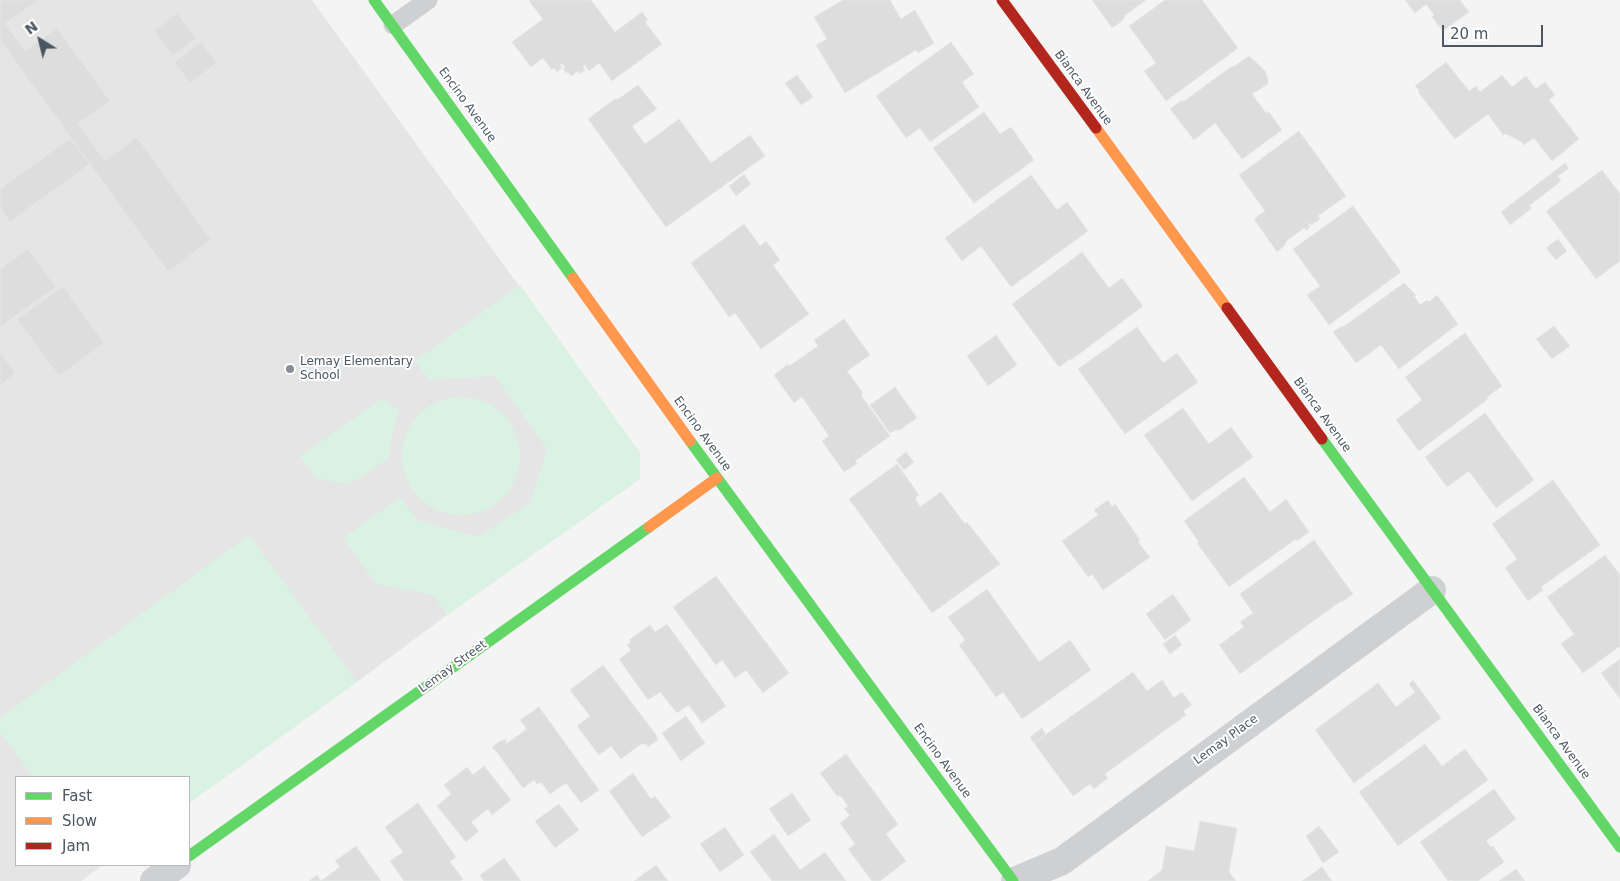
<!DOCTYPE html>
<style>
body{margin:0}
#map{position:relative;width:1620px;height:881px;overflow:hidden;background:#f4f4f4;font-family:"DejaVu Sans",sans-serif}
canvas{display:block}
.legend{position:absolute;left:15px;top:776px;width:175px;height:90px;box-sizing:border-box;background:#fff;border:1px solid #b7bbc0;margin:0;padding:6px 9px;list-style:none;font-size:15px;color:#4a5661}
.legend li{display:flex;align-items:center;gap:10px;height:25px}
.legend b{width:25px;border:1px solid #b7bbc0}
.north{position:absolute;left:15px;top:15px;width:50px;height:50px;-webkit-text-stroke:4px #fff;paint-order:stroke;rotate:324deg;font-size:14px;font-weight:700;line-height:20px;text-align:center;color:#4a5661}
.north::after{content:'';display:block;margin:auto;width:18px;height:22px;background:#4a5661;clip-path:polygon(50% 0,100% 100%,50% 72%,0 100%)}
.scale{position:absolute;left:1442px;top:25px;width:101px;height:22px;box-sizing:border-box;border:2px solid #4a5661;border-top:0;padding-left:6px;font-size:15px;line-height:18px;white-space:nowrap;color:#4a5661;-webkit-text-stroke:4px #fff;paint-order:stroke}
</style>
<div id="map">
<canvas width="1620" height="881"></canvas>
<ul class="legend">
<li><b style="height:6px;background:#63d668"></b>Fast</li>
<li><b style="height:6px;background:#ff974d"></b>Slow</li>
<li><b style="height:6px;background:#b3261e"></b>Jam</li>
</ul>
<div class="north">N</div>
<div class="scale">20 m</div>
</div>
<script>
const context = document.querySelector('canvas').getContext('2d');
context.lineJoin = 'round';
function fill(path, color) {
  context.fillStyle = color;
  context.fill(path, 'evenodd');
}
function toPath(rows) {
  const path = new Path2D();
  for (const r of rows) {
    if (r.length === 3) {
      path.moveTo(r[0] + r[2], r[1]);
      path.arc(r[0], r[1], r[2], 0, 2 * Math.PI);
      continue;
    }
    path.moveTo(r[0], r[1]);
    for (let i = 2; i < r.length; i += 2) path.lineTo(r[i], r[i + 1]);
  }
  return path;
}
function trace(path, color, width, dash) {
  context.strokeStyle = color;
  context.lineWidth = width;
  context.lineCap = dash ? 'butt' : 'round';
  context.setLineDash(dash || []);
  context.stroke(path);
}
function label(font, color, halo, rows, align = 'center') {
  context.font = font + ' "DejaVu Sans",sans-serif';
  context.lineWidth = 4;
  context.setLineDash([]);
  context.textBaseline = 'middle';
  context.strokeStyle = halo;
  context.fillStyle = color;
  for (const [text, x, y, turn = 0] of rows) {
    context.save();
    context.translate(x, y);
    context.rotate((+turn || 0) * Math.PI / 180);
    context.textAlign = isNaN(turn) ? turn : align;
    if (halo) context.strokeText(text, 0, 0);
    context.fillText(text, 0, 0);
    context.restore();
  }
}
const education = toPath([
 [0,0,312,0,640,453,640,479,447,615,357,682,189,803,189,777,16,777,16,865,103,865,81,881,0,881]
]);
const green = toPath([
 [520,285,640,453,640,479,447,615,433,595,376,584,343,538,400,497,417,520,478,537,531,502,547,449,495,376,429,380,415,361],
 [461,456,59],
 [382,399,398,409,388,459,349,484,315,478,300,456],
 [249,535,357,682,189,803,189,777,33,777,0,732,0,718]
]);
const building = toPath([
 [0,0,39,0,5,24,25,51,57,28,110,101,78,124,105,161,137,137,211,240,168,272,0,40,0,0],
 [530,0,591,0,615,32,642,12,648,20,645,22,662,44,612,81,599,63,589,71,585,65,583,66,585,70,580,74,578,71,571,76,568,72,566,73,563,68,565,67,561,63,560,64,562,68,557,72,554,68,552,70,543,58,531,67,512,42,543,19,529,1,530,0],
 [843,0,890,0,901,19,915,10,934,43,918,53,916,50,845,93,816,45,827,39,814,17,843,0],
 [1092,0,1146,0,1124,16,1125,17,1121,22,1112,28,1092,0],
 [1165,0,1202,0,1238,48,1166,101,1144,71,1156,63,1129,26,1165,0],
 [1405,0,1460,0,1469,12,1443,31,1432,17,1434,15,1426,4,1415,13,1405,0],
 [177,13,196,38,173,56,154,31,177,13],
 [201,42,217,63,190,83,174,62,201,42],
 [951,42,974,74,962,82,979,107,930,142,920,128,906,138,876,96,951,42],
 [1249,56,1260,66,1265,71,1268,80,1268,84,1252,94,1266,113,1269,112,1282,130,1242,159,1215,123,1194,140,1170,109,1182,100,1183,102,1232,66,1233,67,1249,56],
 [1446,62,1469,91,1476,86,1480,92,1502,75,1512,87,1526,76,1536,89,1545,82,1555,95,1549,100,1579,139,1552,161,1534,138,1524,145,1522,142,1506,134,1503,135,1488,114,1455,139,1418,92,1420,91,1415,86,1446,62],
 [797,75,813,97,801,105,785,83,797,75],
 [638,85,657,109,632,126,645,144,679,119,711,163,750,135,765,156,666,227,588,119,616,98,617,100,638,85],
 [984,112,1000,134,1011,127,1034,160,974,203,933,148,984,112],
 [1299,131,1346,196,1318,216,1320,219,1311,225,1310,223,1308,224,1310,227,1306,230,1304,228,1289,239,1285,243,1286,244,1277,252,1254,219,1265,211,1239,175,1299,131],
 [70,138,90,164,10,222,0,208,0,189,70,138],
 [1565,163,1569,168,1558,176,1561,181,1529,206,1532,208,1510,225,1501,212,1565,163],
 [1602,170,1620,194,1620,261,1596,279,1546,211,1602,170],
 [744,174,751,184,736,196,729,186,744,174],
 [1031,175,1057,210,1067,202,1088,231,1011,287,981,246,962,261,945,238,1031,175],
 [1353,206,1401,272,1329,325,1307,295,1320,286,1293,249,1353,206],
 [744,224,760,246,766,241,780,260,773,265,809,314,761,349,735,313,729,317,691,263,744,224],
 [1558,239,1567,251,1556,260,1546,248,1558,239],
 [28,249,56,287,0,327,0,269,28,249],
 [1082,252,1109,288,1122,278,1143,306,1071,360,1070,359,1059,367,1012,304,1082,252],
 [1404,283,1416,295,1414,296,1420,305,1427,300,1429,302,1437,295,1458,324,1399,369,1381,345,1356,363,1333,332,1342,326,1343,327,1404,283],
 [63,286,104,343,59,376,17,319,63,286],
 [844,319,870,355,847,371,863,393,861,395,890,436,855,461,857,464,844,472,822,441,829,436,802,397,794,403,774,375,788,364,789,366,818,346,814,340,844,319],
 [1554,326,1570,346,1552,359,1536,339,1554,326],
 [1137,327,1163,363,1177,353,1198,382,1125,434,1078,369,1137,327],
 [1465,333,1502,386,1487,397,1488,399,1419,451,1396,420,1422,400,1405,377,1465,333],
 [996,335,1017,365,988,386,967,356,996,335],
 [0,352,16,373,0,385,0,352],
 [895,387,917,418,898,431,897,429,890,433,870,405,895,387],
 [1183,408,1209,444,1231,427,1253,457,1192,501,1144,435,1183,408],
 [1485,413,1534,480,1496,508,1469,471,1447,487,1425,457,1485,413],
 [906,452,914,462,904,470,896,460,906,452],
 [897,464,919,495,915,498,920,507,941,492,965,524,967,522,1000,564,932,613,849,499,897,464],
 [1244,477,1270,512,1286,499,1309,532,1297,541,1296,539,1229,587,1197,543,1199,542,1184,521,1244,477],
 [1553,480,1600,545,1541,587,1543,590,1528,601,1505,568,1517,559,1492,524,1553,480],
 [1108,500,1112,507,1115,504,1140,540,1138,542,1150,557,1103,590,1092,574,1088,577,1062,541,1098,515,1094,510,1108,500],
 [1314,540,1353,594,1342,602,1341,601,1240,674,1219,645,1244,627,1240,622,1253,613,1240,594,1314,540],
 [1605,555,1620,575,1620,646,1583,673,1561,644,1574,634,1547,597,1605,555],
 [716,576,789,673,763,693,746,670,735,678,722,660,716,665,673,607,716,576],
 [987,589,1039,662,1070,640,1091,670,1022,719,1003,692,996,697,959,645,965,640,948,617,987,589],
 [1173,594,1191,620,1165,640,1146,614,1173,594],
 [667,624,726,706,702,723,689,705,677,713,660,692,648,700,619,659,631,650,627,645,631,642,629,640,650,625,655,632,667,624],
 [1175,635,1182,645,1170,654,1163,644,1175,635],
 [1620,659,1620,699,1601,673,1620,659],
 [603,665,657,736,656,736,658,740,648,747,646,744,641,744,621,759,611,746,599,755,577,726,590,716,570,690,603,665],
 [1133,672,1147,691,1162,680,1174,698,1182,692,1192,705,1183,711,1186,715,1105,774,1108,778,1094,789,1090,784,1073,796,1034,743,1133,672],
 [1413,680,1441,718,1354,783,1315,730,1378,683,1396,707,1415,692,1409,684,1413,680],
 [539,707,599,790,581,803,566,783,550,794,541,782,537,784,534,780,523,788,496,751,492,748,498,742,506,739,506,744,527,729,520,720,539,707],
 [686,716,705,743,681,761,662,733,686,716],
 [1042,728,1046,735,1034,743,1030,737,1042,728],
 [1425,744,1442,766,1465,749,1488,780,1398,846,1359,792,1425,744],
 [846,754,898,824,886,834,906,861,880,881,872,881,848,849,855,844,840,823,850,815,844,809,848,806,840,795,838,797,820,773,846,754],
 [484,766,511,800,492,815,488,809,471,822,479,831,466,842,437,806,451,794,444,785,467,767,473,775,484,766],
 [633,773,651,799,655,796,671,817,642,837,609,791,633,773],
 [1494,789,1516,819,1486,841,1491,847,1493,846,1504,862,1478,881,1453,881,1452,880,1448,881,1420,842,1494,789],
 [792,793,811,820,788,836,769,809,792,793],
 [418,803,456,857,450,862,463,879,460,881,404,881,390,861,403,852,385,827,418,803],
 [559,804,579,830,555,848,535,821,559,804],
 [1200,821,1237,828,1229,872,1236,881,1148,881,1162,870,1166,846,1194,851,1200,821],
 [1319,826,1339,852,1323,863,1306,836,1319,826],
 [725,827,744,855,720,872,700,844,725,827],
 [774,834,800,870,825,852,846,881,772,881,750,852,774,834],
 [356,846,381,881,309,881,317,875,321,881,340,867,335,861,356,846],
 [504,858,521,881,484,881,480,875,504,858],
 [656,865,668,881,634,881,656,865],
 [1322,867,1332,881,1302,881,1322,867],
 [1516,869,1525,881,1499,881,1516,869]
]);
const lane = toPath([
 [393,25,428,0]
]);
const street = toPath([
 [154,881,177,865],
 [1015,881,1062,861,1432,590]
]);
const fast = toPath([
 [374,0,573,278],
 [1322,439,1620,847],
 [690,441,1013,881],
 [189,856,649,527]
]);
const slow = toPath([
 [1096,128,1227,308],
 [573,278,690,441],
 [649,527,717,478]
]);
const jam = toPath([
 [1002,0,1096,128],
 [1227,308,1322,439]
]);
const markers = [
 [290,369,5,"#868d94"]
];
const streetNames = [
 ["Bianca Avenue",1083,88,54],
 ["Encino Avenue",467,105,54],
 ["Bianca Avenue",1322,415,54],
 ["Encino Avenue",702,434,54],
 ["Lemay Street",453,667,-36],
 ["Lemay Place",1226,740,-36],
 ["Bianca Avenue",1561,742,54],
 ["Encino Avenue",942,761,54]
];
const poiNames = [
 ["Lemay Elementary",300,362],
 ["School",300,376]
];
fill(education, '#e6e5e6');
fill(green, '#d9f2e3');
fill(building, '#ddddde');
trace(building, '#e5e6e7', 1);
trace(lane, '#ced0d2', 19);
trace(street, '#ced0d2', 28);
trace(fast, '#63d668', 11);
trace(slow, '#ff974d', 11);
trace(jam, '#b3261e', 11);
for (const [x, y, r, color] of markers) {
  const dot = new Path2D();
  dot.arc(x, y, r, 0, 2 * Math.PI);
  context.fillStyle = color;
  context.fill(dot);
  trace(dot, '#fff', 2);
}
label('12px', '#4a5661', '#fff', streetNames);
label('12px', '#4a5661', '#fff', poiNames, 'left');
</script>
